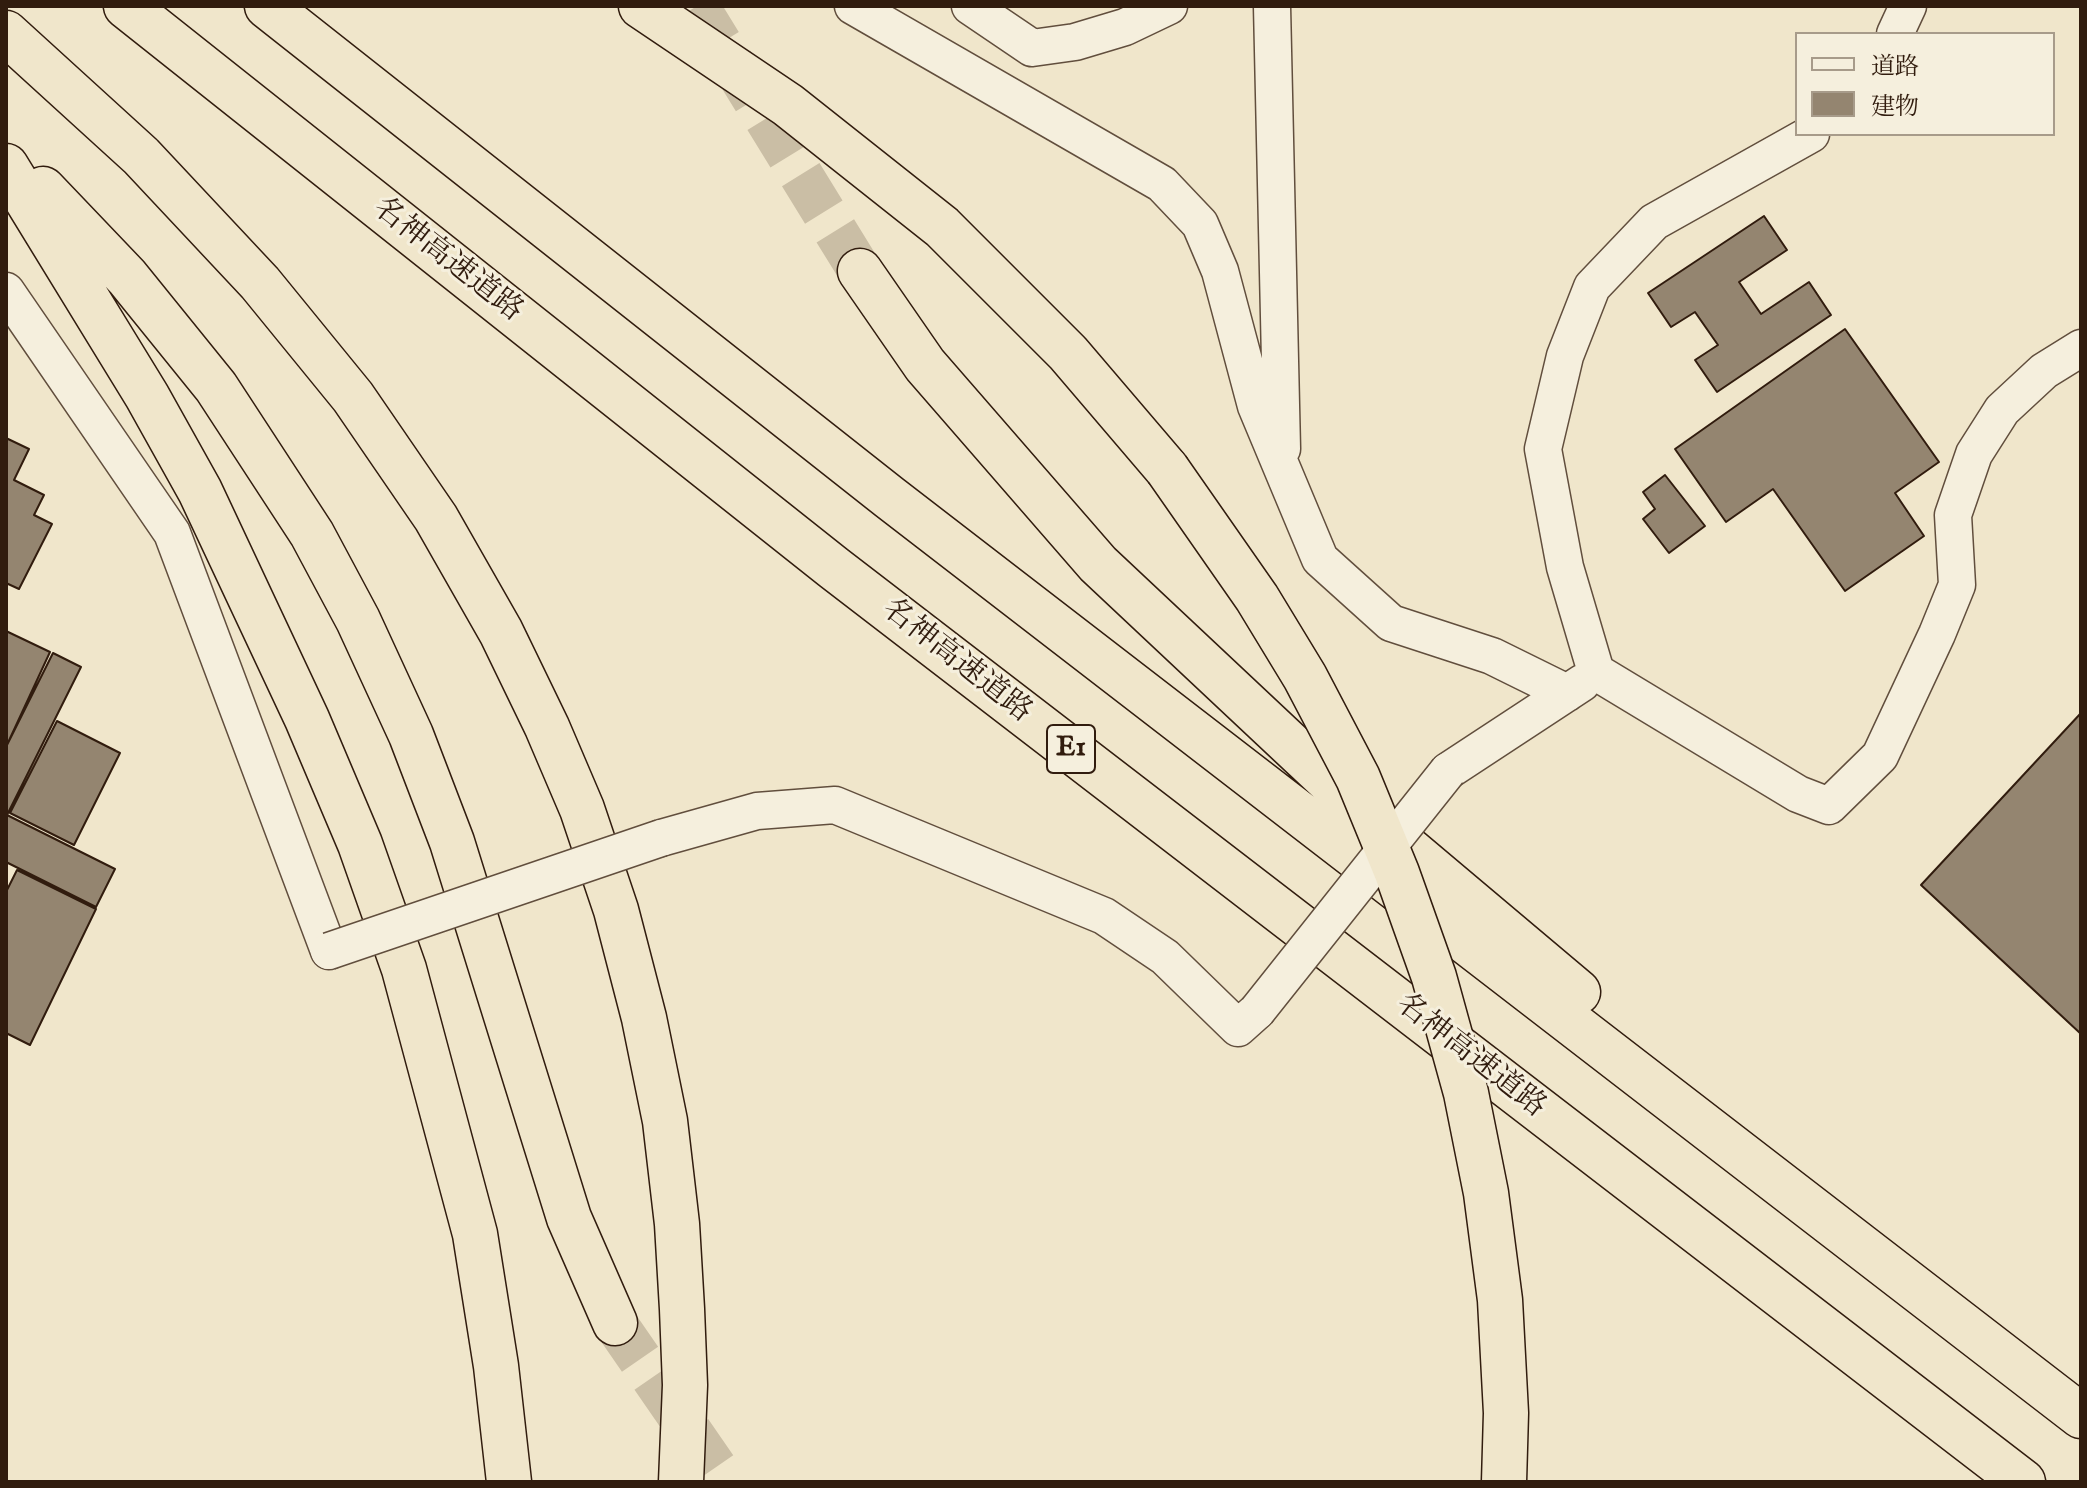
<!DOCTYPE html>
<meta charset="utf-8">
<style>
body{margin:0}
#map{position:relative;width:2087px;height:1488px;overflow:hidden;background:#f0e6cb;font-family:"IM FELL English","Noto Serif JP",serif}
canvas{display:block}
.frame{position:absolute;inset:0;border:8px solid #311c0e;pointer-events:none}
.legend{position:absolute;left:1795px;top:32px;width:260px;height:104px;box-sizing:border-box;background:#f5efdd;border:2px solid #a79b8a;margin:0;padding:10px 14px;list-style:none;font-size:24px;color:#311c0e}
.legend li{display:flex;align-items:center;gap:16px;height:40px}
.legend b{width:40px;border:2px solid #a79b8a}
</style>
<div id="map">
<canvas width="2087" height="1488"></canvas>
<div class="frame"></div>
<ul class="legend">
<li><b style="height:10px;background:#f5efdd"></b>道路</li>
<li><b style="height:22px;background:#948570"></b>建物</li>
</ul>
</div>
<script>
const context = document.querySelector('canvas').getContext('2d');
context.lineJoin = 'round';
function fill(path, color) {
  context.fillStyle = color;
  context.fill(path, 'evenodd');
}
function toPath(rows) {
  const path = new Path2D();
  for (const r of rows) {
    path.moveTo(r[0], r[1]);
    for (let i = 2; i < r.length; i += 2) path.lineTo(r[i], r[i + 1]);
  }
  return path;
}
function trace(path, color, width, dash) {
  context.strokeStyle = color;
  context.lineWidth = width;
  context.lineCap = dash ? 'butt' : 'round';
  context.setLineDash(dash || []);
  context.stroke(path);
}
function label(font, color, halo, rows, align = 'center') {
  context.font = font + ' "IM FELL English","Noto Serif JP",serif';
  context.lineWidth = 6;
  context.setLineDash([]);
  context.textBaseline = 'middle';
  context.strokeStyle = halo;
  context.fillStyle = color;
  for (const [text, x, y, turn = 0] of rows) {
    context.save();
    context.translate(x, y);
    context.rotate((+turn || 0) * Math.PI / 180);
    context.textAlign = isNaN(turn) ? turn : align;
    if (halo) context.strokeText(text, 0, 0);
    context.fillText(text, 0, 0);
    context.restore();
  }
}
const building = toPath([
 [1764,216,1787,250,1739,282,1761,314,1809,282,1831,315,1717,392,1695,360,1718,345,1695,312,1671,327,1648,293,1764,216],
 [1845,329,1939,462,1895,493,1924,536,1845,591,1773,489,1726,522,1675,449,1845,329],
 [6,438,29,449,14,480,44,495,34,515,52,524,19,589,6,583,6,438],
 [1665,475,1705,526,1669,553,1643,519,1655,509,1643,492,1665,475],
 [6,631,50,652,6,747,6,631],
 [53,653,81,667,7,815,115,869,96,907,6,862,6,747,53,653],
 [2081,713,2081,1034,1921,885,2081,713],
 [57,721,120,753,74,845,10,813,57,721],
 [17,870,96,909,30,1045,6,1033,6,892,17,870]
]);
const highwayTunnel = toPath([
 [697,6,860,271],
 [615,1323,725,1482]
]);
const street = toPath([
 [853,6,1162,184,1200,224,1220,271,1256,406,1320,559,1391,623,1492,656,1567,693],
 [970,6,1032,48,1075,42,1125,27,1169,6],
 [1272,6,1282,449],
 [1895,34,1908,6],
 [1811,134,1654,222,1592,287,1565,356,1543,449,1565,567,1596,672,1798,794,1829,806,1880,756,1937,634,1957,585,1953,515,1974,454,2002,410,2044,371,2081,348],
 [6,291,172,533,329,951],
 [1448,771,1582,683],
 [661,838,757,811,835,805,1104,916,1165,957,1238,1028,1257,1011]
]);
const highway = toPath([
 [126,6,834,568,2023,1482],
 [267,6,889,497,2081,1416],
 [641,6,788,105,942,227,1068,353,1167,469],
 [6,33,141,156,260,283,353,397,436,518,501,632,547,727,582,809,616,910,644,1018,665,1121,677,1224,682,1309,685,1385,681,1482],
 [6,166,147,396,200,491,307,719,360,844,404,969,475,1234,496,1366,509,1482],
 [43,189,127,277,216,387,312,534,358,620,411,735,452,842,569,1218,615,1323],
 [860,271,925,365,1098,564,1343,794,1578,992]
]);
const streetBridge = toPath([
 [329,951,661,838],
 [1257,1011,1448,771]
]);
const highwayBridge = toPath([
 [1167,469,1257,598,1305,677,1358,778,1397,873,1434,977,1466,1093,1486,1193,1500,1300,1506,1413,1504,1482]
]);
const shields = [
 [1071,749,48]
];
const shieldNames = [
 ["E1",1071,749]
];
const streetNames = [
 ["名神高速道路",447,261,38],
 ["名神高速道路",956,662,38],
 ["名神高速道路",1470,1057,38]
];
fill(building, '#948570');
trace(building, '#311c0e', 2);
trace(highwayTunnel, '#cabea5', 44, [44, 22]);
trace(street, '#614e3d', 39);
trace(highway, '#311c0e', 47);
trace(street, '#f5efdd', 36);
trace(highway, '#f0e6cb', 44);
trace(streetBridge, '#614e3d', 39, []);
trace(highwayBridge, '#311c0e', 47, []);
trace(streetBridge, '#f5efdd', 36);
trace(highwayBridge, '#f0e6cb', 44);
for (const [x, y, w] of shields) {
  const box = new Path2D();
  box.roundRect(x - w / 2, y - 24, w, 48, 6);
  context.fillStyle = '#f5efdd';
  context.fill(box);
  trace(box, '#311c0e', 2);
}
label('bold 28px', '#311c0e', null, shieldNames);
label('30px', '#311c0e', '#f5efdd', streetNames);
</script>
